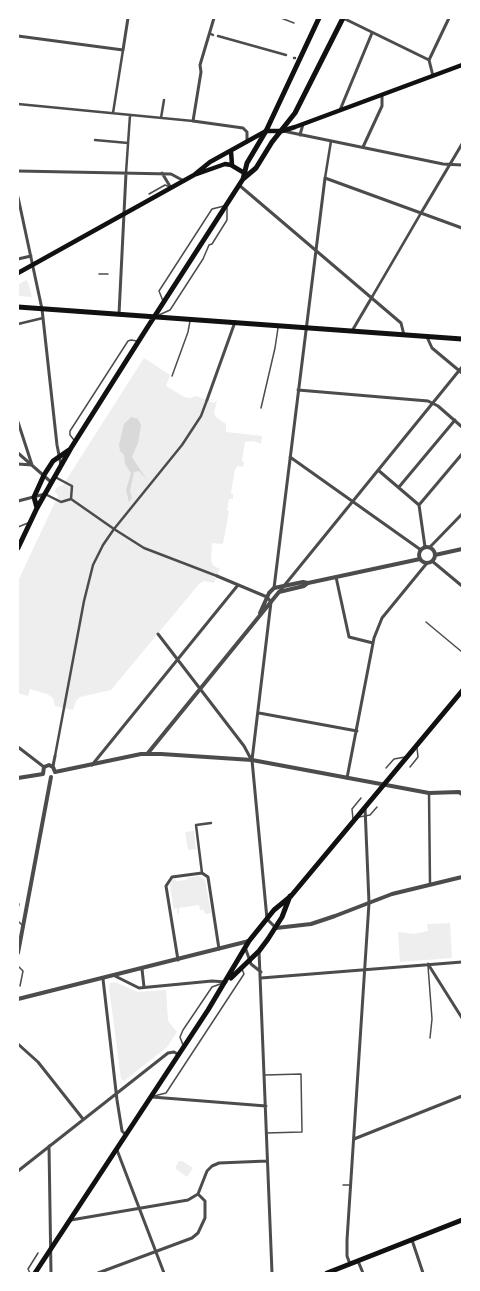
<!DOCTYPE html>
<style>
body{margin:0}
#map{position:relative;width:480px;height:1291px;overflow:hidden;background:#fff;font-family:Montserrat,sans-serif}
canvas{display:block}
.frame{position:absolute;inset:0;border:19px solid #fff;pointer-events:none}
</style>
<div id="map">
<canvas width="480" height="1291"></canvas>
<div class="frame"></div>
</div>
<script>
const context = document.querySelector('canvas').getContext('2d');
context.lineJoin = 'round';
function fill(path, color) {
  context.fillStyle = color;
  context.fill(path, 'evenodd');
}
function toPath(rows) {
  const path = new Path2D();
  for (const r of rows) {
    if (r.length === 3) {
      path.moveTo(r[0] + r[2], r[1]);
      path.arc(r[0], r[1], r[2], 0, 2 * Math.PI);
      continue;
    }
    path.moveTo(r[0], r[1]);
    for (let i = 2; i < r.length; i += 2) path.lineTo(r[i], r[i + 1]);
  }
  return path;
}
function trace(path, color, width, dash) {
  context.strokeStyle = color;
  context.lineWidth = width;
  context.lineCap = dash ? 'butt' : 'round';
  context.setLineDash(dash || []);
  context.stroke(path);
}
const green = toPath([
 [26,280,28,282,32,297,18,296,18,285],
 [144,358,170,375,166,386,184,397,190,398,196,396,214,403,217,400,214,413,216,417,226,424,226,432,262,436,261,444,254,441,245,442,242,461,244,461,243,467,237,466,236,469,235,469,231,493,233,494,233,499,229,499,227,510,229,511,223,544,212,543,211,561,214,566,220,569,214,583,204,581,199,584,111,690,80,697,76,701,73,710,55,706,53,698,47,694,30,689,28,696,18,693,18,581,58,496,55,492,56,488,63,485],
 [194,831,196,849,188,850,185,832],
 [199,876,205,880,211,913,205,914,204,910,200,910,199,905,179,908,179,913,177,914,177,908,173,909,173,907,170,884,172,880,175,879,176,881,187,880,187,878],
 [450,923,452,958,400,962,398,932,414,934,428,931,427,924],
 [115,982,137,992,166,990,168,1021,177,1032,167,1047,124,1081,121,1079,109,987,110,983],
 [179,1161,182,1161,193,1168,187,1177,176,1169,176,1166]
]);
const water = toPath([
 [131,417,138,419,141,425,138,443,132,457,147,480,139,471,134,472,130,491,132,498,129,502,126,490,131,473,125,464,124,455,120,451,119,445,124,424]
]);
const service = toPath([
 [281,18,294,23],
 [149,194,165,185,170,187],
 [99,274,108,274],
 [163,301,159,291,212,209,224,206],
 [159,315,170,310,172,307,203,259,209,245,212,244,227,220,227,208],
 [172,376,188,332,190,321],
 [261,408,275,348,278,328],
 [74,440,70,435,70,431,128,341,131,340,137,341],
 [18,527,28,523],
 [426,622,462,652],
 [410,767,418,757,417,748],
 [386,768,394,759,405,757],
 [359,817,370,815,377,807],
 [353,819,352,809,361,798],
 [18,908,19,904],
 [18,921,22,925],
 [18,966,23,971,20,986],
 [428,966,432,1019,430,1038],
 [183,1045,180,1037,183,1030,212,987,223,983],
 [265,1075,301,1074,302,1132,266,1133],
 [154,1096,166,1093,244,974,242,969],
 [343,1185,351,1185],
 [30,1273,28,1269,38,1253]
]);
const pedestrian = toPath([
 [211,34,213,35],
 [218,36,286,55],
 [294,58,295,58],
 [18,104,193,121],
 [113,113,123,50],
 [161,118,164,100],
 [95,140,128,143],
 [126,173,130,115],
 [325,178,331,141],
 [372,297,421,213],
 [18,324,43,318],
 [55,477,72,486,71,499],
 [45,494,61,502,71,499],
 [71,499,114,529,144,548,217,576],
 [55,756,84,601,93,565,103,545,114,529,182,445,201,416,207,400],
 [429,793,430,884],
 [202,873,196,825,211,823]
]);
const minor = toPath([
 [214,18,200,65,201,72,193,121,243,128,247,132,247,142],
 [343,18,429,60],
 [18,36,123,50,128,18],
 [429,60,449,18],
 [429,60,433,76],
 [340,110,372,33],
 [283,131,443,164,462,165],
 [300,135,303,124],
 [363,147,382,106,382,95],
 [18,171,171,174,184,181],
 [162,173,171,188],
 [239,185,401,323,404,335],
 [18,197,42,309,57,445,61,465],
 [421,213,462,144],
 [18,259,31,256],
 [119,314,126,173],
 [352,331,372,297],
 [427,337,432,348,462,373],
 [298,390,428,401,438,406,462,427],
 [207,400,235,322],
 [18,422,32,465],
 [18,453,51,482],
 [290,457,421,550],
 [18,464,32,465],
 [378,470,419,505],
 [399,487,455,420],
 [18,501,45,494],
 [425,547,419,505,462,454],
 [430,547,462,514],
 [432,561,462,586],
 [217,576,267,597,271,602,252,760,267,919,276,928],
 [336,577,349,637,373,643],
 [274,588,325,178,462,228],
 [279,592,462,367],
 [158,634,244,746,251,759],
 [259,713,357,731],
 [18,747,44,767],
 [92,765,238,585],
 [53,766,55,756],
 [347,778,374,638,382,618,427,563],
 [245,947,251,964,261,972],
 [259,951,272,1273],
 [178,960,166,886,172,877,202,873,208,877,219,949],
 [428,964,462,1018],
 [142,969,144,987],
 [115,976,139,988,212,981,226,982],
 [261,978,462,962],
 [103,979,117,1100,122,1131,126,1135],
 [18,1044,38,1062,83,1119],
 [152,1097,266,1106],
 [354,1139,462,1096],
 [49,1146,51,1273],
 [117,1150,164,1273],
 [18,1171,168,1053,174,1052,179,1055],
 [71,1220,188,1200,198,1194,207,1171,212,1166,219,1163,267,1161],
 [412,1240,423,1273],
 [358,1261,363,1273],
 [350,1264,347,1256,347,1240,369,903,365,807],
 [98,1273,192,1238,198,1233,205,1218,205,1201,198,1194]
]);
const tertiary = toPath([
 [427,555,8],
 [435,555,462,549],
 [260,613,269,593,274,588,303,582,308,583,420,559],
 [148,753,279,592,304,586,308,583],
 [55,772,141,754,161,754,252,760,429,793,459,792,462,794],
 [43,774,44,767,49,765,53,767,55,772],
 [18,778,43,774],
 [276,928,311,924,335,916,392,894,462,877],
 [18,953,51,777],
 [18,999,249,941]
]);
const secondary = toPath([
 [231,151,232,165],
 [194,175,210,162,266,131,282,131,295,127,462,65],
 [18,273,194,175,225,164,231,165,246,174]
]);
const primary = toPath([
 [243,179,247,163,266,131,319,18],
 [18,307,462,339],
 [37,508,34,497,44,475,53,461,69,450],
 [18,548,37,508,71,448,147,328,243,179,256,168,272,142,295,113,343,18],
 [231,978,259,951,268,939,282,917,290,896],
 [35,1273,208,1010,249,941,274,910,291,896,462,691],
 [327,1273,462,1220]
]);
fill(green, '#eee');
fill(water, '#d9d9d9');
trace(service, '#4c4c4c', 1.5);
trace(pedestrian, '#4c4c4c', 2.5);
trace(minor, '#4c4c4c', 3);
trace(tertiary, '#4c4c4c', 4);
trace(secondary, '#111', 4.5);
trace(primary, '#111', 5);
</script>
